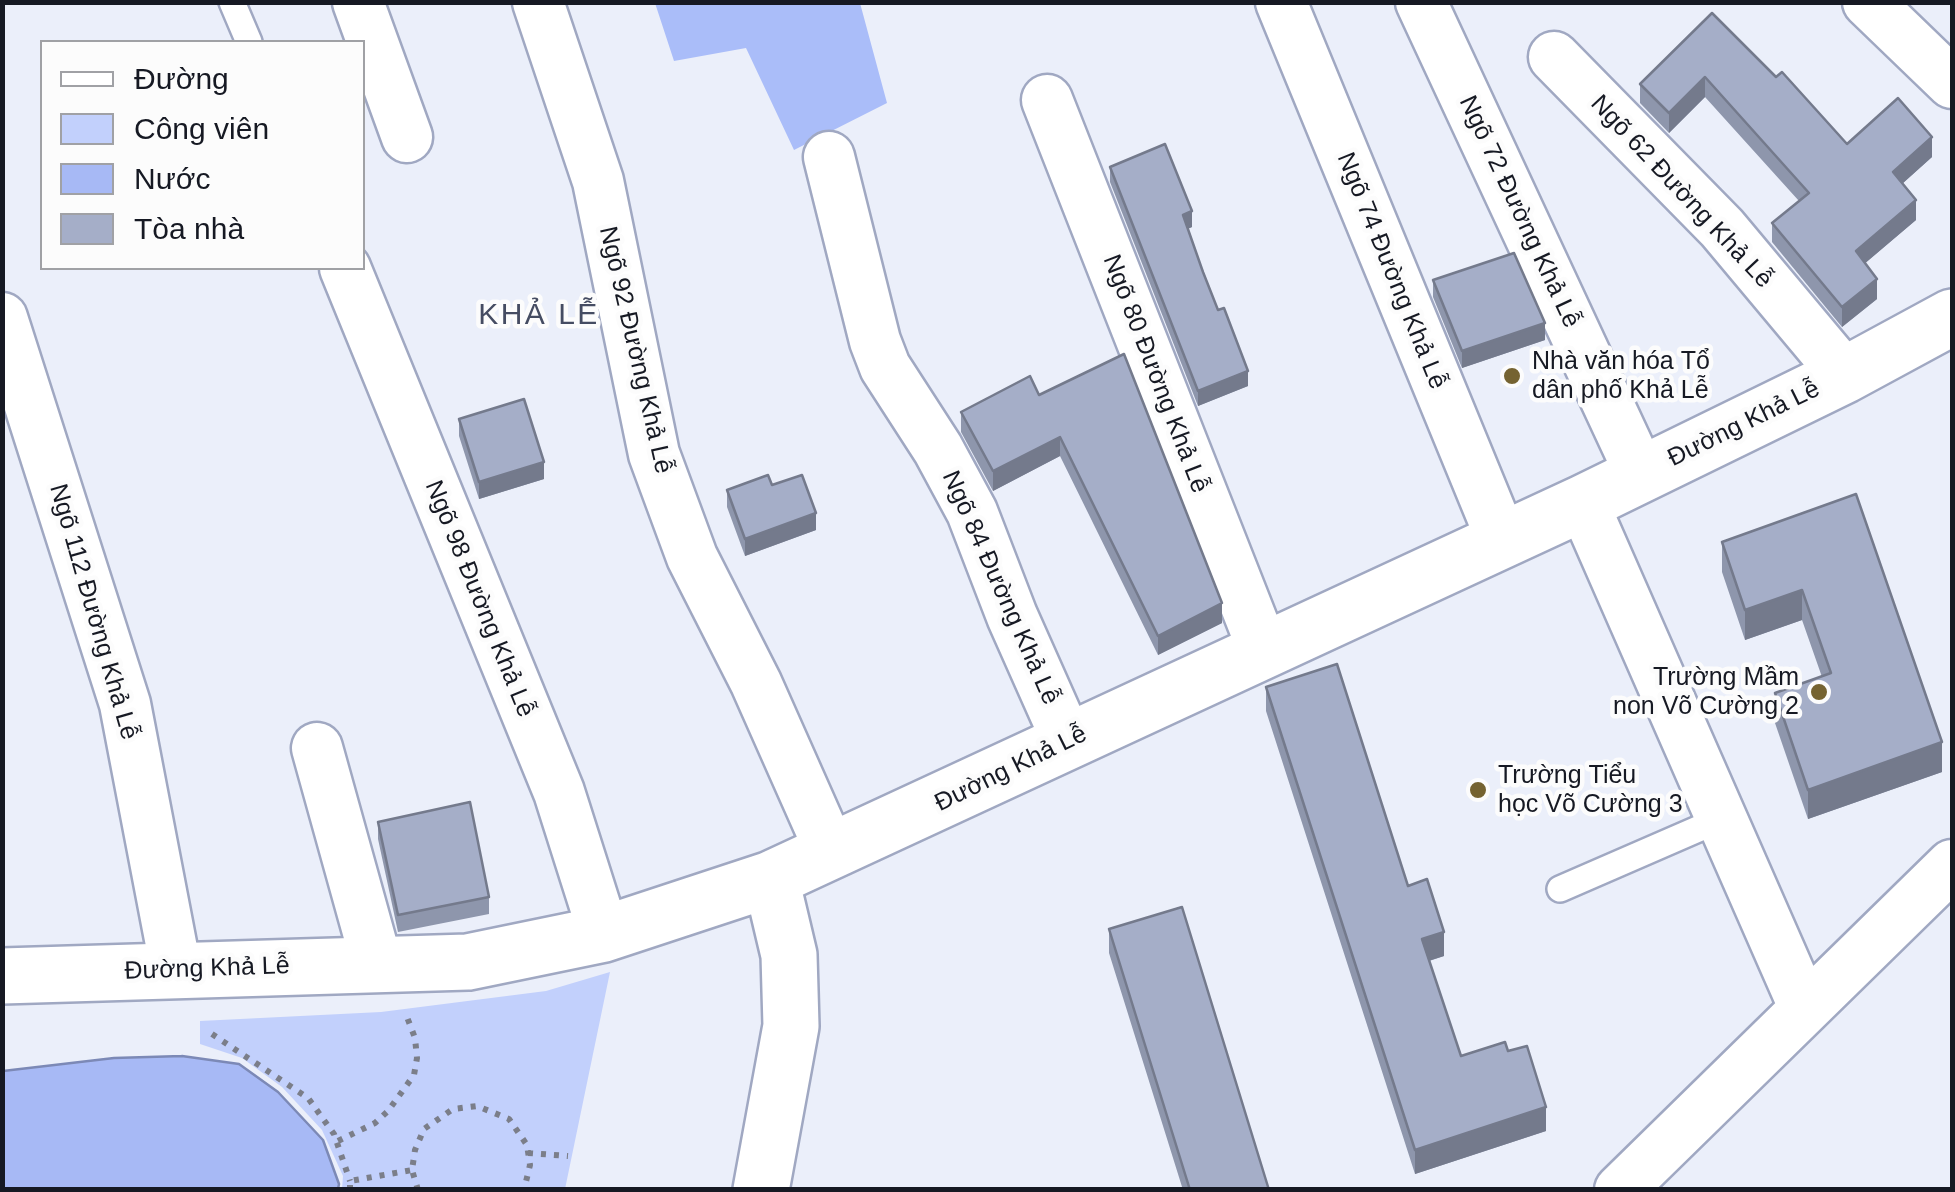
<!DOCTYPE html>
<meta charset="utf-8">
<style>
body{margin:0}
#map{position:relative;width:1955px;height:1192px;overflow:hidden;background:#ebeffa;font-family:Helvetica,sans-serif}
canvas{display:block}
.frame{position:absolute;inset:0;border:5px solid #161923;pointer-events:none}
.legend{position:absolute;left:40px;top:40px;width:325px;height:230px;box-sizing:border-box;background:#fcfcfc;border:2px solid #a0a1a5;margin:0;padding:12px 18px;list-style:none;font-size:30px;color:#161923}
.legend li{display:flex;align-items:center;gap:20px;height:50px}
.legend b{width:50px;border:2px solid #a0a1a5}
</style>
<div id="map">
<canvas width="1955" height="1192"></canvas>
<div class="frame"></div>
<ul class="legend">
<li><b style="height:12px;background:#fff"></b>Đường</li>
<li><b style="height:28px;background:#c2d0fc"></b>Công viên</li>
<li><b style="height:28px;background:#a7b9f5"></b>Nước</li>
<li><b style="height:28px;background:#a5aec8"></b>Tòa nhà</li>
</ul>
</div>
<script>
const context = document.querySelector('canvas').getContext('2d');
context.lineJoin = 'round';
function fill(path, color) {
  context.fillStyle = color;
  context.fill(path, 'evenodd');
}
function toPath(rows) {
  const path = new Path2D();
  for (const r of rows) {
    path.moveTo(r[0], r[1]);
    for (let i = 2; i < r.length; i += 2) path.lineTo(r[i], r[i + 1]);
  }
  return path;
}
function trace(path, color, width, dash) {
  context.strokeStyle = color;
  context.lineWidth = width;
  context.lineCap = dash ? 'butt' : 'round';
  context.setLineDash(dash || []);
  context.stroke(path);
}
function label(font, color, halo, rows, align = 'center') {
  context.font = font + ' Helvetica,sans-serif';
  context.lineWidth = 9;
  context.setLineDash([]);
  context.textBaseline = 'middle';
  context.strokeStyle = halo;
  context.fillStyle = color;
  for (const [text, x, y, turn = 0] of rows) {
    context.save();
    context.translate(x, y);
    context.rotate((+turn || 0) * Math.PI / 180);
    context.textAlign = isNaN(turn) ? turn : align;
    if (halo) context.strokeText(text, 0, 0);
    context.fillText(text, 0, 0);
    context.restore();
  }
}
const green = toPath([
 [610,972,565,1189,342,1189,343,1176,322,1130,282,1087,242,1058,200,1044,200,1021,381,1012,546,991]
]);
const forest = toPath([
 [655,3,860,3,887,103,794,150,746,48,674,61]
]);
const water = toPath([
 [182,1056,239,1064,278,1092,323,1140,339,1184,338,1189,3,1189,3,1071,114,1058,182,1056]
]);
const path = toPath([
 [212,1034,308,1098,334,1134,350,1181],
 [338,1141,375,1123,388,1111,414,1075,417,1058,415,1038,407,1017],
 [528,1153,568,1156],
 [350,1190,350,1181,412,1170],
 [418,1190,412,1170,415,1150,424,1129,453,1109,477,1106,509,1119,527,1145,530,1165,524,1190]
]);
const lane = toPath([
 [232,2,249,42],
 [1560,889,1721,819]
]);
const street = toPath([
 [358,2,407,137],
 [538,2,598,181,654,454,692,557,756,683,831,852],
 [1281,2,1502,540],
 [1421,2,1641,475],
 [1868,2,1952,83],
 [1554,57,1722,228,1845,375],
 [1047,100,1263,649],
 [829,157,875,341,885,367,938,449,972,512,1012,616,1068,742],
 [345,268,559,792,604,934],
 [2,318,125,704,176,970],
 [1583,503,1805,1009],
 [317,748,377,964],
 [1620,1190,1952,865]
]);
const secondary = toPath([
 [2,976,468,962,604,934,771,879,1583,503,1845,375,1952,317],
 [761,1190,791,1026,789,955,771,879]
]);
const wall = toPath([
 [1712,13,1776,77,1847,144,1932,157,1902,184,1916,220,1865,263,1877,299,1842,327,1772,242,1772,223,1799,201,1705,97,1669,133,1640,103,1640,84],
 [1110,167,1192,227,1187,229,1248,386,1198,406,1110,182],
 [1433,280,1545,340,1462,368,1433,297],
 [1039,395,1222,623,1158,655,1060,456,993,491,961,432,961,412],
 [459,419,544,479,479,499,459,436],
 [772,485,816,530,745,556,727,507,727,490],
 [1856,494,1942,772,1808,819,1775,723,1775,693,1822,677,1802,620,1745,640,1722,572,1722,542],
 [1266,687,1408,886,1444,956,1429,961,1461,1056,1508,1051,1546,1131,1415,1174,1266,711],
 [378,822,489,897,489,914,398,932,378,839],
 [1109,929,1269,1190,1183,1190,1109,953]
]);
const shadedWall = toPath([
 [1705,77,1705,97,1669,133,1669,113],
 [1932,137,1932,157,1893,192,1893,172],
 [1916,200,1916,220,1856,271,1856,251],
 [1192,211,1192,227,1183,231,1183,215],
 [1877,279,1877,299,1842,327,1842,307],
 [1545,323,1545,340,1462,368,1462,351],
 [1248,371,1248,386,1198,406,1198,391],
 [1060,437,1060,456,993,491,993,471],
 [544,462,544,479,479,499,479,482],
 [816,513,816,530,745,556,745,539],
 [1802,590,1802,620,1745,640,1745,610],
 [1222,603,1222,623,1158,655,1158,636],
 [1942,742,1942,772,1808,819,1808,790],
 [1444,932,1444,956,1422,963,1422,939],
 [1546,1107,1546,1131,1415,1174,1415,1150]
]);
const building = toPath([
 [1712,13,1776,77,1782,72,1847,144,1898,98,1932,137,1893,172,1916,200,1856,251,1877,279,1842,307,1772,223,1809,193,1705,77,1669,113,1640,84,1712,13],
 [1165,144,1192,211,1183,215,1203,272,1218,310,1224,308,1248,371,1198,391,1110,167,1165,144],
 [1514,253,1545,323,1462,351,1433,280,1514,253],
 [1124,354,1222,603,1158,636,1060,437,993,471,961,412,1030,376,1039,395,1124,354],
 [524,399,544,462,479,482,459,419,524,399],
 [768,475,772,485,802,475,816,513,745,539,727,490,768,475],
 [1856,494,1942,742,1808,790,1775,693,1831,673,1802,590,1745,610,1722,542,1856,494],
 [1337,664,1408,886,1427,879,1444,932,1422,939,1461,1056,1505,1042,1508,1051,1527,1046,1546,1107,1415,1150,1266,687,1337,664],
 [470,802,489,897,398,915,378,822,470,802],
 [1182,907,1269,1190,1190,1190,1109,929,1182,907]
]);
const markers = [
 [1512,376,10,"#756331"],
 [1819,692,10,"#756331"],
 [1478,790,10,"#756331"]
];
const streetNames = [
 ["Ngõ 62 Đường Khả Lễ",1681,192,47],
 ["Ngõ 72 Đường Khả Lễ",1519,212,65],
 ["Ngõ 74 Đường Khả Lễ",1391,271,68],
 ["Ngõ 92 Đường Khả Lễ",635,350,77],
 ["Ngõ 80 Đường Khả Lễ",1155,374,69],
 ["Đường Khả Lễ",1744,424,-26],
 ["Ngõ 84 Đường Khả Lễ",1000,588,66],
 ["Ngõ 98 Đường Khả Lễ",479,599,68],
 ["Ngõ 112 Đường Khả Lễ",93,612,74],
 ["Đường Khả Lễ",1011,769,-26],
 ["Đường Khả Lễ",207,969,-2]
];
const poiNames = [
 ["Nhà văn hóa Tổ",1532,362],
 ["dân phố Khả Lễ",1532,391],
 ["Trường Mầm",1799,678,"right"],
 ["non Võ Cường 2",1799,707,"right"],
 ["Trường Tiểu",1498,776],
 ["học Võ Cường 3",1498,805]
];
const quarterNames = [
 ["KHẢ LỄ",539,316]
];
fill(green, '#c2d0fc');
fill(forest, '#aabdf9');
fill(water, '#a7b9f5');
trace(water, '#7c89b6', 2.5);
trace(lane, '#a0a8c2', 30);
trace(street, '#a0a8c2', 55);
trace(secondary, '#a0a8c2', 60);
trace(path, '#7b7e89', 6, [5, 8]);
trace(lane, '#fff', 25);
trace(street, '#fff', 50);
trace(secondary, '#fff', 55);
fill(wall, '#8e96ac');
fill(shadedWall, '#747a8c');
fill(building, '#a5aec8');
trace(building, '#747a8c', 2.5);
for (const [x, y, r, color] of markers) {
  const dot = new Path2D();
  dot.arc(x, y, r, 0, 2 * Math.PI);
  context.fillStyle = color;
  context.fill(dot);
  trace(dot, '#fcfcfc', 4);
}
label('25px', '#161923', '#fcfcfc', streetNames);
label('25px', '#161923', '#fcfcfc', poiNames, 'left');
context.letterSpacing = '2.5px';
label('30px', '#454c62', '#fcfcfc', quarterNames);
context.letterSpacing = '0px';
</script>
